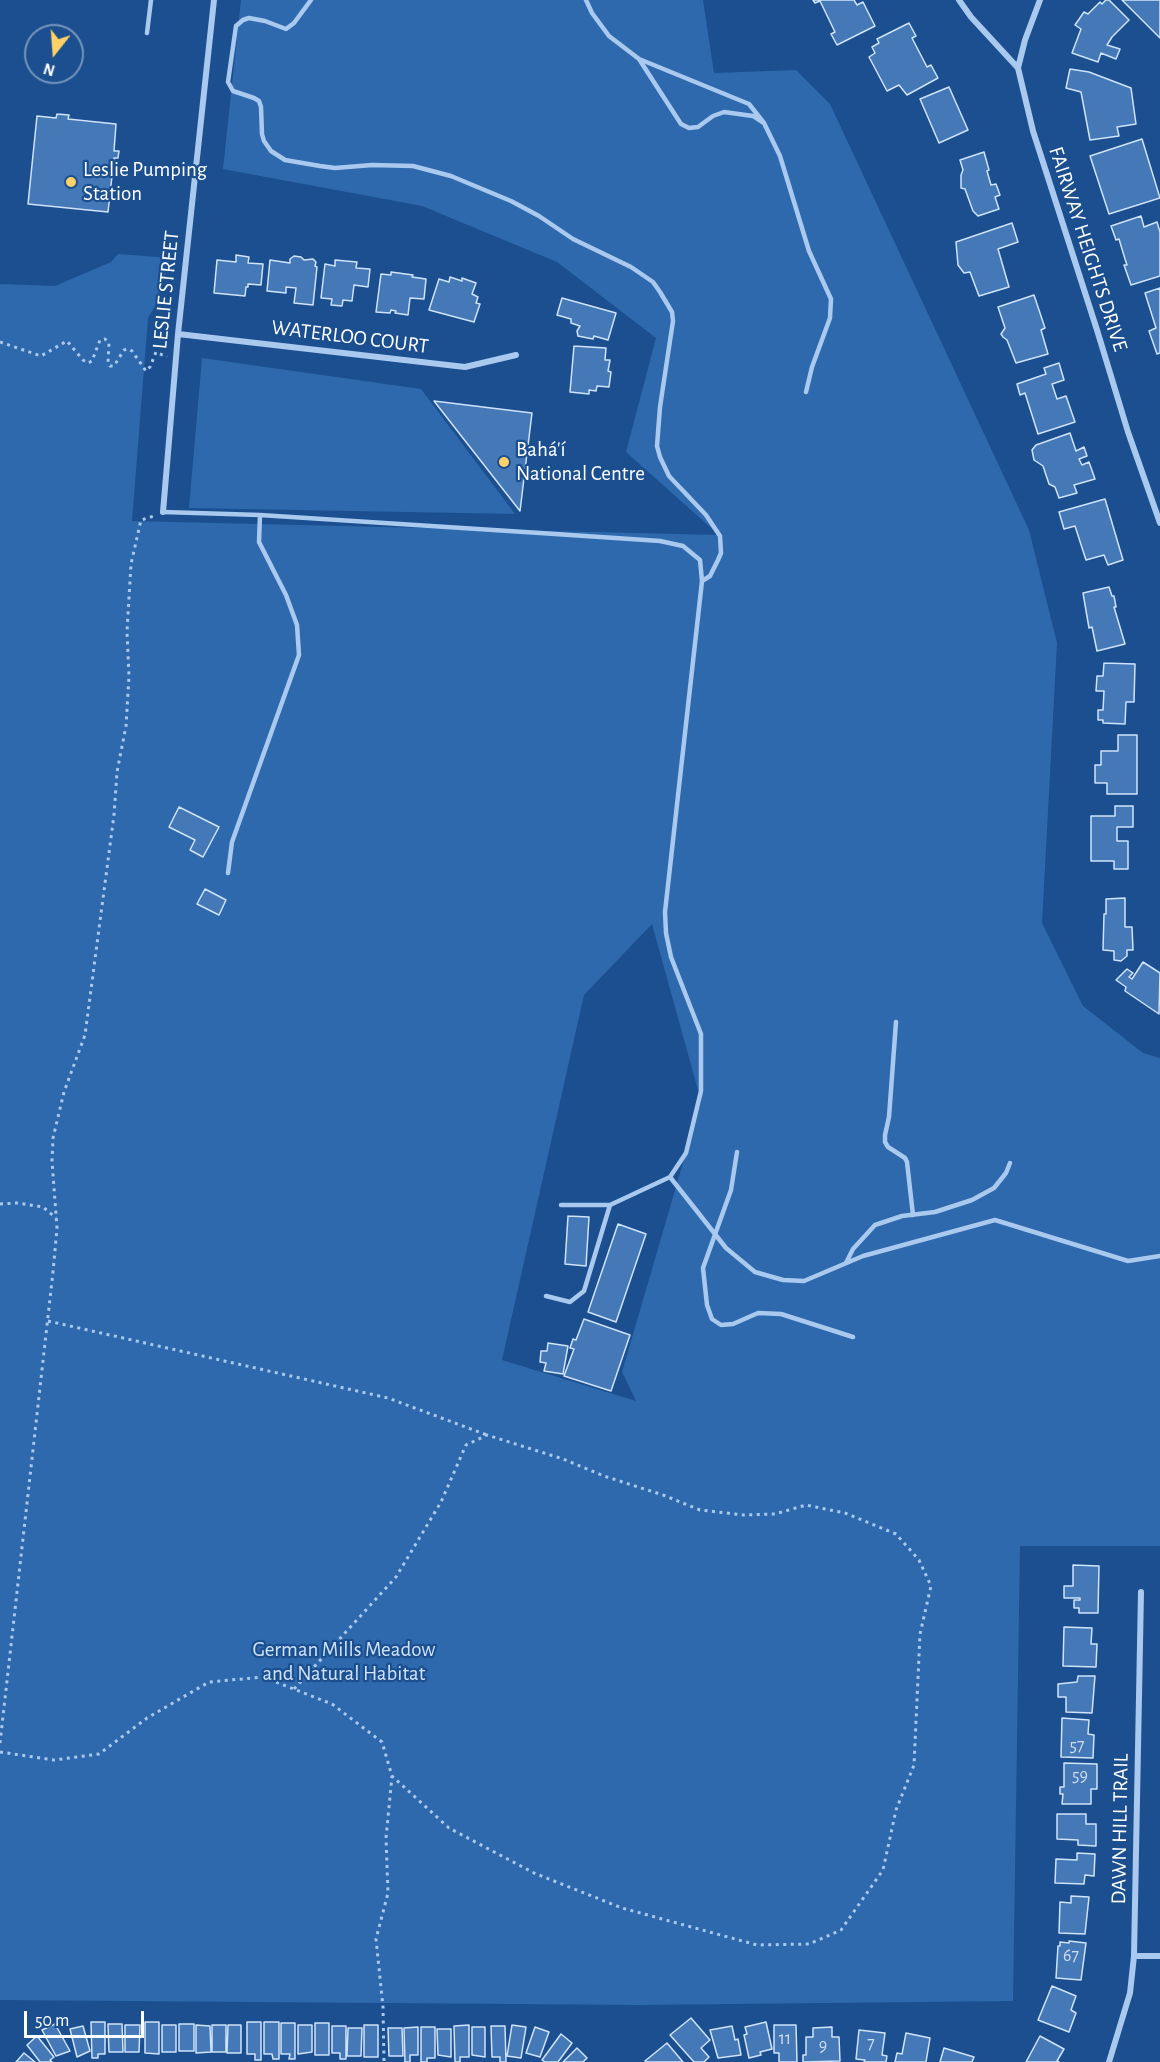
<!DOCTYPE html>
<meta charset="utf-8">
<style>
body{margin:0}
#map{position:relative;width:1160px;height:2062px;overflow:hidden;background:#1b4f8f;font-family:"Alegreya Sans",sans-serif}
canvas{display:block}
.north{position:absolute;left:24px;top:24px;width:60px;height:60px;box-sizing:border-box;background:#1b4f8f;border:2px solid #7695bc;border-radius:50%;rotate:197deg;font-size:16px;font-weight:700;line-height:24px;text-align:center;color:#fff}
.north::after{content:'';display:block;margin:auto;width:21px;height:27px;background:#ffd166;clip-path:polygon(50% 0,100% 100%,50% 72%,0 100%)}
.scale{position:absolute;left:24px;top:2011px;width:120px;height:27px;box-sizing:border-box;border:3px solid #fff;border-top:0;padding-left:8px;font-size:18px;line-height:21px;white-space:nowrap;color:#fff;-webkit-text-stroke:4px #1b4f8f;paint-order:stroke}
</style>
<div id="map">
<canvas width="1160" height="2062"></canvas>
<div class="north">N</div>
<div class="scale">50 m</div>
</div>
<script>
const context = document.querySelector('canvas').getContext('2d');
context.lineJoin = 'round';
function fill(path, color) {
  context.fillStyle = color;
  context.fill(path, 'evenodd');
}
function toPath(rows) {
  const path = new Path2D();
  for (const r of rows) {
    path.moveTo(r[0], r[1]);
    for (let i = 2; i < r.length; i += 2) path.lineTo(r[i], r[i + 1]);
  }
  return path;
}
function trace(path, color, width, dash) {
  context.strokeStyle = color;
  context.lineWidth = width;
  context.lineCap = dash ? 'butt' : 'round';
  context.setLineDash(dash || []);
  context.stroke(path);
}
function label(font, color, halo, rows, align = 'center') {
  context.font = font + ' "Alegreya Sans",sans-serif';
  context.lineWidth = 4.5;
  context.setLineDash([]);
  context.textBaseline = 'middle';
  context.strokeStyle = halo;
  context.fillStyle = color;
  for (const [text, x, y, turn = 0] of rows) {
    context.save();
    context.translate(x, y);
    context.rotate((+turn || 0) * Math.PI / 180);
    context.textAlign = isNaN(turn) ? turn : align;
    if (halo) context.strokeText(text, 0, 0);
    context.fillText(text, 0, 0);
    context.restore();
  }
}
const green = toPath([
 [241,0,703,0,714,73,796,70,830,104,1029,530,1057,643,1042,923,1083,1006,1143,1053,1160,1058,1160,1546,1020,1546,1013,2001,639,2005,0,2000,0,284,55,286,111,262,118,254,171,258,154,308,148,318,132,521,719,535,626,452,656,338,557,262,422,206,223,169],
 [652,924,701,1101,622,1372,636,1401,502,1360,584,995],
 [202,358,421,389,515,514,189,508]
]);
const building = toPath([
 [813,0,854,0,857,5,863,2,875,26,837,45,831,34,835,32,820,1,815,3,813,0],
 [1106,0,1109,0,1129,20,1112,37,1107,45,1120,49,1116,59,1101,53,1098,62,1072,53,1081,29,1075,25,1084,12,1088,14,1100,2,1102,4,1106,0],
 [1122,0,1160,0,1160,38,1122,0],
 [909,23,916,36,912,38,927,67,931,65,938,78,907,95,899,85,887,91,869,57,875,53,872,47,879,43,877,39,909,23],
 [1070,69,1089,72,1131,88,1136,124,1117,127,1119,136,1090,140,1081,92,1066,88,1070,69],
 [949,87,968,130,939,143,920,99,949,87],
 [57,114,69,115,68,119,116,124,114,151,119,151,118,158,114,158,108,212,28,204,37,116,56,118,57,114],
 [1142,139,1160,198,1109,214,1090,156,1142,139],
 [984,152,989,170,987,171,991,185,996,184,1000,195,995,197,999,209,978,216,973,211,965,189,961,188,961,175,963,170,960,160,984,152],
 [1141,216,1144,227,1157,222,1160,232,1160,276,1131,285,1124,265,1127,265,1125,259,1119,239,1116,240,1111,226,1141,216],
 [1012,223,1018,242,998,249,1009,287,979,296,970,272,964,273,958,265,956,242,1012,223],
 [236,255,249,257,248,263,263,264,261,285,248,284,248,287,246,287,245,296,214,293,217,260,236,262,236,255],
 [294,256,301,257,304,260,313,259,316,262,315,266,317,267,313,305,294,303,296,288,286,287,286,293,267,291,270,260,290,263,290,259,294,256],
 [335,260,357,262,356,268,370,269,368,287,354,285,352,301,343,300,342,306,331,305,332,299,321,298,325,264,335,266,335,260],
 [391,272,413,275,412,277,426,279,424,299,410,298,408,315,395,313,396,311,391,310,390,313,376,312,381,274,391,275,391,272],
 [450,277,462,281,462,278,476,283,472,294,478,297,476,303,480,304,474,322,429,310,439,279,449,282,450,277],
 [1160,288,1160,353,1157,354,1149,331,1156,328,1145,293,1160,288],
 [1034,295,1045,328,1041,330,1048,354,1016,363,1007,340,1003,337,1001,334,1005,328,998,307,1034,295],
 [562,298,616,313,608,340,594,336,593,339,578,336,577,331,580,326,571,323,571,319,557,315,562,298],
 [574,346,606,348,605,360,610,360,608,371,611,372,609,387,597,386,596,391,589,390,589,394,570,392,574,346],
 [1059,363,1064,380,1052,384,1057,399,1066,396,1075,422,1038,434,1025,393,1020,395,1017,384,1046,374,1044,368,1059,363],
 [434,401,532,413,520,511,434,401],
 [1070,433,1076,451,1084,447,1087,456,1079,459,1082,465,1089,462,1095,479,1074,485,1077,493,1059,498,1055,487,1049,484,1043,466,1034,460,1032,450,1036,445,1070,433],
 [1105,499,1123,560,1108,565,1104,555,1086,560,1075,526,1064,529,1059,512,1105,499],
 [1109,587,1112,596,1114,596,1116,607,1114,607,1125,644,1097,651,1092,627,1089,628,1083,593,1109,587],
 [1104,663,1135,664,1134,702,1126,702,1125,724,1103,723,1103,720,1098,720,1098,710,1103,710,1104,691,1096,691,1097,676,1103,676,1104,663],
 [1118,735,1137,735,1137,794,1107,794,1107,783,1095,783,1095,765,1101,765,1101,751,1118,751,1118,735],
 [1115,806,1133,806,1133,827,1117,827,1117,841,1128,841,1128,869,1114,869,1114,861,1091,861,1091,816,1115,816,1115,806],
 [179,807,219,827,203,857,190,850,195,840,169,827,179,807],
 [205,889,226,900,219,915,197,904,205,889],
 [1125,898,1125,927,1132,927,1133,950,1127,950,1127,956,1121,961,1114,960,1114,951,1103,950,1104,914,1106,914,1106,899,1125,898],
 [1143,962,1160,973,1159,1014,1125,991,1126,987,1116,980,1127,969,1133,973,1129,977,1132,979,1143,962],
 [568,1216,589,1217,586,1266,565,1264,568,1216],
 [618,1224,646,1234,616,1322,588,1312,618,1224],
 [584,1319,630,1335,611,1391,564,1376,574,1349,570,1348,573,1339,576,1340,584,1319],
 [548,1343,568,1346,563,1374,544,1371,546,1363,540,1362,541,1351,547,1351,548,1343],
 [1073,1565,1099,1566,1098,1613,1079,1613,1079,1608,1074,1608,1074,1600,1080,1600,1080,1598,1064,1598,1064,1586,1073,1586,1073,1565],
 [1064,1627,1092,1628,1091,1644,1097,1644,1096,1667,1063,1666,1064,1627],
 [1078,1676,1095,1676,1092,1713,1066,1712,1066,1697,1058,1697,1058,1684,1077,1682,1078,1676],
 [1062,1718,1089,1720,1088,1734,1094,1735,1093,1758,1061,1757,1062,1718],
 [1064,1763,1097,1764,1097,1789,1091,1789,1091,1804,1062,1804,1063,1794,1060,1794,1060,1787,1064,1787,1064,1763],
 [1057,1814,1086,1814,1086,1824,1096,1824,1096,1846,1078,1845,1078,1840,1057,1839,1057,1814],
 [1077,1853,1095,1854,1094,1876,1085,1875,1084,1884,1055,1883,1056,1859,1077,1860,1077,1853],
 [1071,1896,1089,1897,1085,1934,1059,1933,1060,1902,1071,1903,1071,1896],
 [1069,1941,1086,1943,1081,1980,1056,1978,1058,1946,1060,1946,1060,1942,1069,1943,1069,1941],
 [1052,1986,1076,1996,1071,2010,1076,2013,1069,2032,1038,2020,1052,1986],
 [691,2018,710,2040,701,2048,709,2057,704,2062,694,2062,670,2035,691,2018],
 [91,2022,105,2022,105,2054,98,2054,98,2058,92,2058,91,2022],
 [145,2022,159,2022,159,2054,145,2053,145,2022],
 [247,2022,261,2022,261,2060,255,2060,255,2054,247,2054,247,2022],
 [264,2022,279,2022,279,2059,273,2059,272,2054,264,2054,264,2022],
 [766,2022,772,2049,760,2052,761,2055,749,2058,744,2035,747,2034,745,2027,766,2022],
 [281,2023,295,2023,295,2059,289,2059,290,2054,281,2054,281,2023],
 [315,2023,329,2023,329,2055,315,2055,315,2023],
 [55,2024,70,2051,56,2056,42,2030,55,2024],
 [108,2024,122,2024,123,2052,109,2052,108,2024],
 [179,2024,194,2024,194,2051,179,2051,179,2024],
 [125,2025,140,2025,139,2052,125,2052,125,2025],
 [162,2025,176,2025,176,2052,162,2052,162,2025],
 [196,2025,210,2026,211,2052,196,2053,196,2025],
 [212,2025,226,2025,226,2052,212,2052,212,2025],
 [228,2025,241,2025,241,2053,227,2053,228,2025],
 [298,2025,312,2025,312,2052,298,2054,298,2025],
 [364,2025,378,2025,378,2057,364,2057,364,2025],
 [469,2025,469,2057,460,2057,460,2062,455,2062,454,2026,469,2025],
 [512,2025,526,2027,521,2058,507,2056,512,2025],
 [774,2025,796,2025,797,2062,779,2062,779,2053,774,2053,774,2025],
 [83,2026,90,2051,77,2057,70,2029,83,2026],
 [332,2026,346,2026,346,2059,340,2059,340,2053,332,2053,332,2026],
 [491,2026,505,2026,506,2062,500,2062,500,2057,492,2057,491,2026],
 [732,2026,735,2040,738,2039,741,2055,718,2058,710,2030,732,2026],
 [418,2027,418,2055,410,2055,410,2062,405,2062,404,2028,418,2027],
 [421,2027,435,2027,435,2058,427,2058,427,2062,421,2062,421,2027],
 [472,2027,485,2027,485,2057,472,2055,472,2027],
 [535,2027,549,2032,540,2057,526,2053,535,2027],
 [832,2027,832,2037,839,2037,840,2061,803,2062,803,2055,806,2055,806,2037,813,2037,813,2028,832,2027],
 [348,2028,362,2028,361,2056,347,2056,348,2028],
 [388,2028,402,2028,403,2056,389,2056,388,2028],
 [437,2029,451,2029,451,2057,438,2055,437,2029],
 [859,2030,885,2033,882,2055,887,2056,886,2062,864,2062,865,2060,856,2059,859,2030],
 [906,2033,930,2038,926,2062,895,2062,897,2053,902,2054,906,2033],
 [561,2034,572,2043,558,2062,545,2062,542,2060,561,2034],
 [37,2036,54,2057,50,2060,52,2062,40,2062,27,2045,37,2036],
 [1040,2036,1064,2049,1057,2061,1059,2062,1026,2062,1040,2036],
 [667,2043,683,2062,646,2062,645,2061,667,2043],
 [577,2048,587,2058,583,2062,563,2062,577,2048],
 [944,2048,974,2057,972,2062,940,2062,944,2048],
 [24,2053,35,2062,16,2062,24,2053]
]);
const path = toPath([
 [0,342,41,356,67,341,83,360,88,363,92,361,100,340,105,339,109,343,108,363,110,366,114,366,124,350,129,349,132,351,146,371,150,367,156,352,167,357],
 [0,1204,17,1203,43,1207,56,1218],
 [48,1321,388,1398,487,1435],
 [294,1689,396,1577,441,1502,466,1445,487,1435,563,1459,604,1476,663,1495,700,1510,744,1515,775,1514,806,1505,845,1513,896,1534,919,1560,931,1586,920,1634,914,1765,896,1810,883,1870,841,1930,809,1944,757,1945,622,1908,534,1873,449,1828,392,1776],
 [0,1743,53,1272,57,1228,52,1161,53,1138,64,1092,85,1035,114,815,117,772,126,726,129,676,127,632,131,564,141,520,154,516],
 [0,1752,54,1760,99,1754,147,1718,209,1682,263,1677,332,1704,382,1742,392,1776,386,1838,388,1893,376,1939,383,2007,384,2062]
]);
const lane = toPath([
 [311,0,294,23,286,29,265,21,249,18,243,20,236,26,228,82,233,91,254,98,259,101,261,107,262,134,264,141,271,151,285,160,320,166,335,168,372,165,413,166,451,176,511,201,539,216,573,239,631,267,653,282,660,292,672,312,673,321,660,407,657,446,660,457,669,476,706,515,720,536,721,553,718,560,710,576,702,581],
 [586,0,592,13,609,36,639,59,681,124,689,128,698,127,713,116,724,112,753,116,762,122],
 [147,33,151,0],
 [639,59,749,104,764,123,780,156,809,251,831,299,830,318,812,367,806,392],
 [163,512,260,515,540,533,660,541,683,546,700,560,702,581,665,912,666,933,671,957,701,1034,701,1091,686,1153,670,1177,726,1248,755,1272,783,1280,804,1281,863,1256,995,1220,1128,1261,1160,1256],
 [228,873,232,842,299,655,297,625,286,595,259,542,260,515],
 [896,1022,889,1117,885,1135,885,1142,888,1147,905,1158,907,1162,913,1215],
 [737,1152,731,1190,703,1268,707,1305,712,1319,721,1325,733,1324,758,1313,781,1314,853,1337],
 [561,1205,610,1205],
 [846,1263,853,1249,875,1225,902,1216,935,1212,972,1200,994,1188,1006,1173,1010,1163],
 [546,1296,570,1302,584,1291,610,1205,670,1177]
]);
const street = toPath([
 [959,0,971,17,1018,68,1033,131,1097,330,1128,432,1160,523],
 [1018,68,1025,40,1040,0],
 [178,334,465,367,516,355],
 [163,512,178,334,214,0],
 [1134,1956,1160,1956],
 [1109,2062,1130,1993,1134,1956,1141,1592]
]);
const markers = [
 [71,182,6,"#ffd166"],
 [504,462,6,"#ffd166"]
];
const numberNames = [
 ["57",1077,1746],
 ["59",1080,1776],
 ["67",1071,1956],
 ["11",785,2039],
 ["7",871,2044],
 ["9",823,2046]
];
const poiNames = [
 ["Leslie Pumping",83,170],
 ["Station",83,194],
 ["Bahá'í",516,450],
 ["National Centre",516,474]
];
const streetNames = [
 ["FAIRWAY HEIGHTS DRIVE",1088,249,72],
 ["LESLIE STREET",166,290,-84],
 ["WATERLOO COURT",350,337,7],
 ["DAWN HILL TRAIL",1120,1829,-89]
];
const parkNames = [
 ["German Mills Meadow",344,1650],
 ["and Natural Habitat",344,1674]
];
fill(green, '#2e69ad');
fill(building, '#4478b7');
trace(building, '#cfe3fa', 1.5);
trace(path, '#a9c9ee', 3, [3, 4.5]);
trace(lane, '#a9c9ee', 4.5);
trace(street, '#a9c9ee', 6);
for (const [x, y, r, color] of markers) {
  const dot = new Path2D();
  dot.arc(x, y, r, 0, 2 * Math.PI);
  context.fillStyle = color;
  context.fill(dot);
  trace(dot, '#1b4f8f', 2);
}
label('18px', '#d0dded', null, numberNames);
label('21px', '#fff', '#1b4f8f', poiNames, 'left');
label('21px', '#fff', '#1b4f8f', streetNames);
label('21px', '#cfe3fa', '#1b4f8f', parkNames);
</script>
